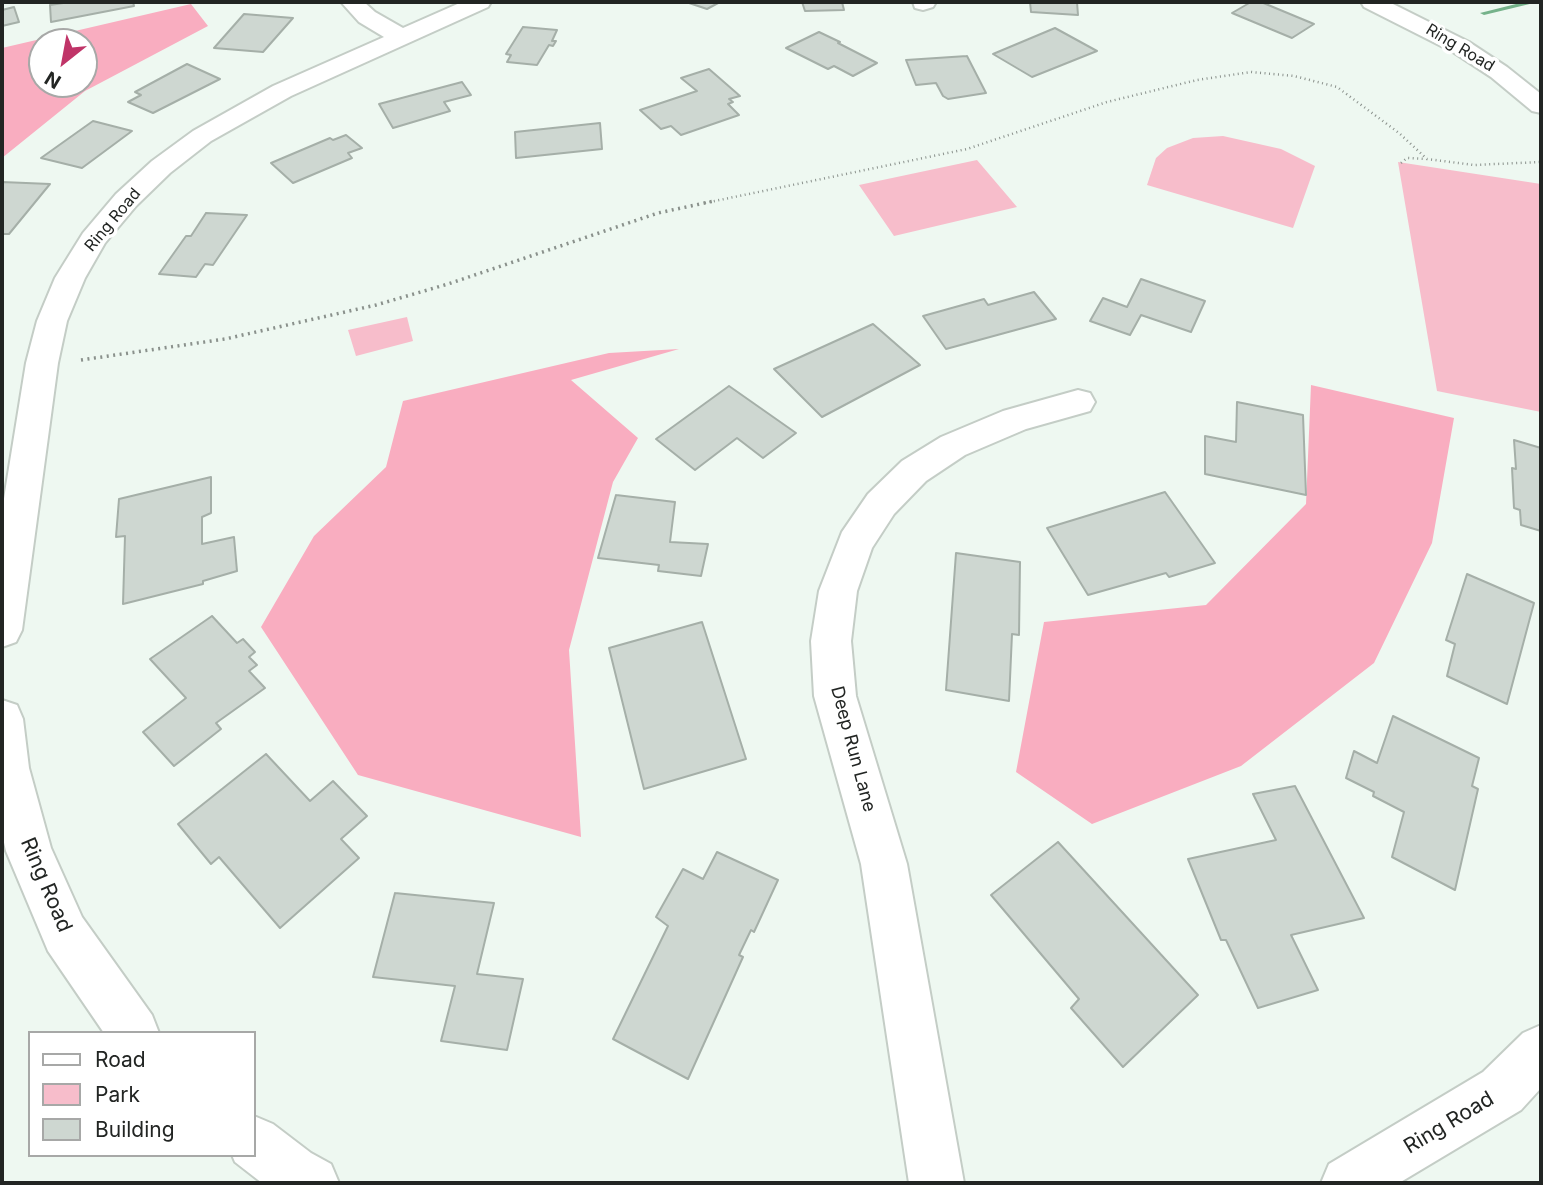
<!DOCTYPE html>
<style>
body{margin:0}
#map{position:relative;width:1543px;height:1185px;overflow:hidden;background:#eef8f1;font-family:Inter,sans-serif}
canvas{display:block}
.frame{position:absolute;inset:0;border:4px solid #222523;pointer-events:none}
.legend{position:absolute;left:28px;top:1031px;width:228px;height:126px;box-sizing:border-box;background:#fff;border:2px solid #a7a8a7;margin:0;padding:9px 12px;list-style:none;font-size:21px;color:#222523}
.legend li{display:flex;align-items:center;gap:14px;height:35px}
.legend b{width:35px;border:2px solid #a7a8a7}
.north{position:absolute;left:28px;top:28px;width:70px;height:70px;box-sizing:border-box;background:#fff;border:2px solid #a7a8a7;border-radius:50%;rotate:211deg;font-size:19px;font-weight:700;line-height:28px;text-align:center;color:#222523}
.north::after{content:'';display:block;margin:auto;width:24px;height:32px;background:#c03468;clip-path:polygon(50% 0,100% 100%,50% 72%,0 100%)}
</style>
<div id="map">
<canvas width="1543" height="1185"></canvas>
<div class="frame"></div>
<ul class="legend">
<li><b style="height:9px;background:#fff"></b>Road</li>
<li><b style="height:19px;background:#f7bdcb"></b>Park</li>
<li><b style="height:19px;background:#ced7d1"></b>Building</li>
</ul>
<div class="north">N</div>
</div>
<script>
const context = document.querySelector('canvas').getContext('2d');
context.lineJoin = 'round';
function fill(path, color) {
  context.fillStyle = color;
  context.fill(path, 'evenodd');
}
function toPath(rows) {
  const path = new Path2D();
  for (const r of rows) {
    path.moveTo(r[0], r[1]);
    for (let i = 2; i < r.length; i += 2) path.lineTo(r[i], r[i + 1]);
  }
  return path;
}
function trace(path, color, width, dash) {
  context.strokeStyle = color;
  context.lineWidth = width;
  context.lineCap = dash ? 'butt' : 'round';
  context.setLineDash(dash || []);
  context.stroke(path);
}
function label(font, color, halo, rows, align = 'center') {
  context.font = font + ' Inter,sans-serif';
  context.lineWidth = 7;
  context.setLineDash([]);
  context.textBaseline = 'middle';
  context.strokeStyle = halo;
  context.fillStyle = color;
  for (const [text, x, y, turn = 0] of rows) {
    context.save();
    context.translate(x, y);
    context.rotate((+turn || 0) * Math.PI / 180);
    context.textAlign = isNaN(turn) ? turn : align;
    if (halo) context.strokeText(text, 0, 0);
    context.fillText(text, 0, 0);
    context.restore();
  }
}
const green = toPath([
 [1223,136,1281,149,1315,166,1293,228,1147,185,1156,158,1167,148,1193,138],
 [977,160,1017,207,894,236,859,185],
 [1398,162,1541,184,1541,412,1437,391],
 [407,317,413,341,356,356,348,330]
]);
const forest = toPath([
 [191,4,208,26,85,91,2,158,2,48],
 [42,42,84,42,84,84,42,84],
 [679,349,571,380,638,438,613,482,569,650,581,837,358,775,261,627,314,536,386,467,403,401,609,353],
 [1311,385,1454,418,1432,543,1374,663,1241,766,1092,824,1016,772,1044,622,1206,605,1306,504]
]);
const stream = toPath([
 [1524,2,1538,2,1484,15,1480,13,1524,2]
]);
const building = toPath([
 [70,2,133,2,134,6,51,22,50,5,70,2],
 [686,2,720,2,707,9,686,2],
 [802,2,842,2,844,10,805,11,802,2],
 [1030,2,1077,2,1078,15,1031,12,1030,2],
 [1251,2,1261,2,1314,24,1292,38,1232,13,1251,2],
 [14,7,19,22,2,26,2,10,14,7],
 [244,14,293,18,263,52,214,48,244,14],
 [523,27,557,30,552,41,556,41,553,46,549,45,537,65,507,62,511,55,506,54,523,27],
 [1055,28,1097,51,1032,77,993,54,1055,28],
 [819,32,840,42,838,43,877,63,853,76,834,66,828,69,786,48,819,32],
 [967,56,986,93,948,99,943,96,936,83,916,85,906,60,967,56],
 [187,64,220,79,153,113,128,102,141,95,135,92,187,64],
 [709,69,740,96,729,99,733,102,728,104,739,115,681,135,671,126,661,129,640,110,697,91,681,78,709,69],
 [462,82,471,95,444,102,450,111,393,128,379,104,462,82],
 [93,121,132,131,82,168,41,158,93,121],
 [600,123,602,149,516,158,515,132,600,123],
 [346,135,362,148,348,153,352,158,293,183,271,163,330,138,333,140,346,135],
 [2,182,50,184,9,234,2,234,2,182],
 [206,213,247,215,213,265,205,264,196,277,159,274,186,236,191,236,206,213],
 [1141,279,1205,301,1191,332,1141,315,1130,335,1090,321,1103,298,1127,307,1141,279],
 [1034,292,1056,319,946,349,923,316,984,299,988,305,1034,292],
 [873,324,920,365,822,417,774,369,873,324],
 [729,386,796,433,763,458,737,438,695,470,656,439,729,386],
 [1237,402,1303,415,1306,495,1205,474,1205,436,1236,442,1237,402],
 [1514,440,1541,448,1541,531,1521,525,1520,510,1514,508,1512,468,1516,469,1514,440],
 [211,477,211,513,202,517,202,544,234,537,237,571,203,581,203,584,123,604,125,536,116,537,119,499,211,477],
 [1165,492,1215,563,1169,577,1166,573,1088,595,1047,528,1165,492],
 [616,495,675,502,670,542,708,544,701,576,658,571,659,565,598,558,616,495],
 [956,553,1020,562,1019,635,1012,634,1009,701,946,690,956,553],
 [1467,574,1534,603,1507,704,1447,676,1455,644,1446,640,1467,574],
 [212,616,237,643,243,639,255,652,249,657,257,665,249,671,265,688,216,723,221,729,174,766,143,732,186,698,150,659,212,616],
 [702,622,746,759,644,789,609,648,702,622],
 [1393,716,1479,758,1472,786,1478,789,1455,890,1392,857,1404,812,1373,796,1374,792,1346,778,1354,751,1377,763,1393,716],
 [266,754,310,801,333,781,367,816,341,839,359,858,280,928,219,857,211,864,178,824,266,754],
 [1295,786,1364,918,1291,935,1318,990,1258,1008,1226,940,1221,940,1188,859,1276,840,1253,794,1295,786],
 [1058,842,1198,995,1123,1067,1071,1008,1079,999,991,895,1058,842],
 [717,852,778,880,754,932,751,930,739,955,743,957,688,1079,613,1039,668,926,656,917,683,869,703,879,717,852],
 [395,893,494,903,477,974,523,979,507,1050,441,1041,455,986,373,977,395,893]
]);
const pathFar1 = toPath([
 [1401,163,1407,158,1426,159],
 [705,203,967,149,1107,102,1197,80,1251,72,1294,76,1337,87,1399,133,1427,159,1474,165,1541,162]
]);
const path = toPath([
 [81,360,225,339,376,305,448,284,658,213,714,201]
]);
const minor = toPath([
 [341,2,364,2,375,12,403,28,462,2,491,2,488,7,291,96,211,141,170,173,136,206,105,243,85,278,67,321,58,363,22,630,16,642,2,647,2,511,26,363,37,321,55,278,83,233,116,194,152,161,193,131,273,86,384,37,359,22,341,2],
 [913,2,936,2,933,7,923,10,915,8,913,2],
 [1361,2,1389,2,1469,42,1507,67,1541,94,1541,113,1532,111,1491,77,1453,52,1364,7,1361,2],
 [1078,390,1090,393,1095,402,1090,411,1026,429,965,455,926,481,894,514,872,548,857,591,851,641,856,696,907,864,964,1183,909,1183,861,864,814,696,811,641,819,591,842,532,868,494,902,461,941,437,1003,411,1078,390],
 [2,700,17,705,23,719,29,768,51,848,82,917,152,1015,159,1033,104,1033,48,951,6,851,2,834,2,700],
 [1541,1025,1541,1088,1521,1110,1399,1183,1321,1183,1329,1164,1483,1072,1523,1033,1541,1025],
 [254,1116,273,1124,311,1153,331,1164,339,1183,262,1183,235,1162,232,1155,254,1155,254,1116]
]);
const farStreetnames = [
 ["Ring Road",1460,48,31],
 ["Ring Road",113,220,-50]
];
const streetNames = [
 ["Deep Run Lane",853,749,75]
];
const nearStreetnames = [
 ["Ring Road",46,885,67],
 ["Ring Road",1449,1123,-31]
];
fill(green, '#f7bdcb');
fill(forest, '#f9adc0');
fill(stream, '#75b28a');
fill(building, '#ced7d1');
trace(building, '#a5afa8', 2);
trace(minor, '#c4cdc6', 4);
trace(pathFar1, '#8a918c', 2.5, [1, 3.5]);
trace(path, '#8a918c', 3.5, [2, 4.5]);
fill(minor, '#fff');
label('16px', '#222523', '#fff', farStreetnames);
label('18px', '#222523', '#fff', streetNames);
label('21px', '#222523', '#fff', nearStreetnames);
</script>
